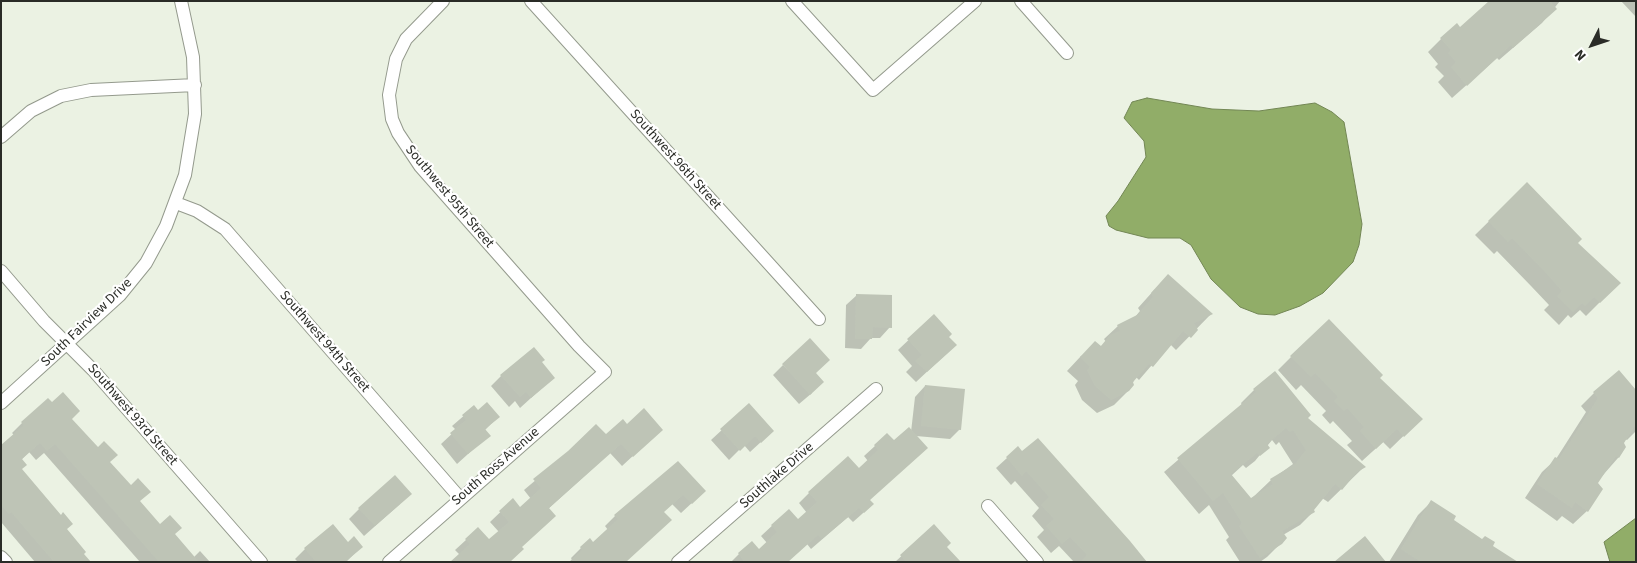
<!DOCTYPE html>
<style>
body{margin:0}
#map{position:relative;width:1637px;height:563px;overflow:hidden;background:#ebf2e3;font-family:"Source Sans 3",sans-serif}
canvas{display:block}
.frame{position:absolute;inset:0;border:2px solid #2a2c27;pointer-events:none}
.north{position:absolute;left:1567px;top:20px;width:50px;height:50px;-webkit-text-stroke:4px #fff;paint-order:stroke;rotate:229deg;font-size:14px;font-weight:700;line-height:20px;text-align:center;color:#2a2c27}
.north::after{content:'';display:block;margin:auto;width:18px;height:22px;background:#2a2c27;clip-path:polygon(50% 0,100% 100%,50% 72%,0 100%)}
</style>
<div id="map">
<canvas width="1637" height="563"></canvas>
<div class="frame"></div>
<div class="north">N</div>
</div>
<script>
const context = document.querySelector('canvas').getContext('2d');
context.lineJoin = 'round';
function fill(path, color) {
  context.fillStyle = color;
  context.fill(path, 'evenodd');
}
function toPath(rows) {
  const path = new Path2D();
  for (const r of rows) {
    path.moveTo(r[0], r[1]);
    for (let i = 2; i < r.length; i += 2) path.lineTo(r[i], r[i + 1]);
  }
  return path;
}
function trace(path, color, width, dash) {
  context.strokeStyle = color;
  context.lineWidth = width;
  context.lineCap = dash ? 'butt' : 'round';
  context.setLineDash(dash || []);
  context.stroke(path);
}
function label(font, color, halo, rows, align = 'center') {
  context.font = font + ' "Source Sans 3",sans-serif';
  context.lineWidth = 4.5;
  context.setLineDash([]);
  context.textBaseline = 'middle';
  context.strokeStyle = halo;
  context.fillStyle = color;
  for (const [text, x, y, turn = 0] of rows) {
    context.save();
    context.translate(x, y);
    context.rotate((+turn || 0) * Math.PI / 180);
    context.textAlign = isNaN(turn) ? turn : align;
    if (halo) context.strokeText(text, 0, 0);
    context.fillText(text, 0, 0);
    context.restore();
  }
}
const water = toPath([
 [1147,98,1212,109,1259,111,1315,103,1332,112,1344,122,1362,224,1359,245,1353,262,1323,293,1300,306,1275,315,1258,314,1240,307,1211,279,1191,245,1180,238,1148,238,1116,230,1109,226,1106,216,1118,201,1146,157,1144,141,1124,118,1132,102,1147,98],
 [1636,518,1636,562,1610,562,1604,542,1636,518]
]);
const shadow = toPath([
 [1492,1,1560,1,1542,23,1499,60,1497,58,1452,98,1438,82,1444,76,1435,67,1438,64,1428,52,1441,39,1460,29],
 [1621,1,1636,1,1636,17],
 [1527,184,1576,243,1619,283,1586,316,1580,310,1571,318,1568,315,1559,325,1544,310,1549,305,1531,286,1497,251,1494,254,1475,235],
 [1155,289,1211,314,1176,350,1170,344,1139,380,1136,377,1128,391,1114,405,1097,413,1082,400,1075,385,1078,381,1067,371,1081,356,1100,347,1106,342,1104,339,1118,326,1135,317,1140,311,1138,308],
 [857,295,890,327,880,338,871,338,861,349,845,348,846,305],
 [934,316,948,337,945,355,916,382,906,372,912,366,898,350],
 [1291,357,1379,378,1421,419,1390,449,1383,442,1362,461,1347,445,1352,441,1333,421,1330,424,1322,415,1326,411,1301,385,1296,390,1278,370],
 [540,363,553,378,520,408,515,401,509,407,491,386,501,376],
 [783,365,812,393,799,404,773,375],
 [1275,373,1306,418,1364,467,1328,502,1322,498,1312,509,1313,512,1300,525,1283,535,1281,543,1267,557,1260,562,1240,562,1226,540,1229,537,1209,505,1199,514,1164,472,1242,405,1241,403,1254,390],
 [1272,440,1276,445,1279,442,1293,464,1271,480,1250,500,1231,476,1243,465,1246,468,1255,461],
 [925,386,960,429,950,439,916,436,869,501,872,504,862,514,853,522,848,517,811,549,807,544,787,562,731,562,739,554,759,551,767,543,761,536,789,510,798,520,807,513,799,503,809,493,858,469,868,461,864,456,887,435,894,442,911,432,915,397],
 [1636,391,1636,431,1627,440,1625,439,1622,443,1625,447,1618,458,1596,483,1601,489,1587,511,1573,524,1562,516,1557,521,1525,498,1542,472,1556,459,1586,412,1581,406,1594,393],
 [749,405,762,441,750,452,744,445,729,460,711,440],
 [474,407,478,412,498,417,485,430,489,435,457,464,441,444,456,430,452,426],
 [644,410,661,430,622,466,610,453,548,509,554,516,521,547,522,549,509,562,452,562,460,555,455,550,478,529,489,541,499,532,490,522,513,500,520,509,531,499,524,490,569,452,596,425,606,436,623,420,627,425],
 [70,419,160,526,174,535,194,557,200,551,210,562,140,562,44,453,36,460,29,452,21,460,21,469,89,562,35,562,1,522,1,447,14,435,12,433,22,423],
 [1018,448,1146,562,1074,562,1059,546,1051,553,1037,537,1044,530,1032,516,1039,508,1015,481,1011,485,996,468],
 [678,462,694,501,681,513,672,504,663,512,572,560,571,558,581,548,593,544,608,530,605,526,615,516],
 [1431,502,1452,520,1513,562,1389,562,1418,515],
 [400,504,364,536,349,519,359,509],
 [934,526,946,547,959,562,895,562],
 [348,543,361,547,346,562,298,562,295,559,305,549]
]);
const building = toPath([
 [1489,1,1550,1,1557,9,1513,48,1511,45,1467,86,1451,67,1456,62,1448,53,1451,50,1440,38,1457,23,1460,27],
 [1527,182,1582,239,1578,243,1621,283,1600,303,1594,297,1585,306,1582,303,1573,312,1557,296,1562,291,1545,272,1512,238,1508,242,1488,221],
 [1168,274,1213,314,1194,323,1198,330,1191,338,1183,331,1153,367,1149,364,1133,382,1134,385,1129,391,1111,400,1095,386,1087,370,1090,367,1080,357,1095,341,1101,346,1110,335,1120,331,1117,325,1137,315,1153,297,1151,293],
 [856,294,892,295,892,328,873,327,872,339,855,339],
 [934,314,952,334,949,337,957,345,927,372,915,361,922,355,907,339],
 [1329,319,1383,375,1380,378,1423,419,1404,437,1397,429,1376,449,1360,431,1364,427,1347,408,1344,411,1334,401,1338,397,1315,373,1311,377,1290,356],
 [810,338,830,360,816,373,824,382,810,395,782,364],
 [534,347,545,360,542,362,555,378,531,398,526,392,520,397,500,375],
 [1619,370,1636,390,1636,424,1624,443,1626,447,1619,458,1616,456,1598,483,1603,489,1588,512,1575,502,1572,508,1537,484,1555,457,1559,459,1598,398,1593,392],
 [1275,371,1311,415,1308,418,1366,467,1357,472,1342,490,1335,484,1314,510,1315,512,1282,531,1287,538,1282,544,1260,558,1239,526,1242,523,1223,493,1213,501,1177,458,1256,392,1253,389],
 [1286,428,1290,432,1293,430,1306,450,1295,464,1270,479,1273,484,1251,498,1231,474,1257,453,1260,456,1270,448,1267,444],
 [925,385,965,389,961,430,921,426],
 [63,392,80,411,72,419,98,447,104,441,118,455,110,462,131,485,138,478,151,492,140,501,160,524,170,515,182,528,175,534,199,562,159,562,55,444,47,451,40,443,22,459,27,465,22,469,61,515,63,512,73,524,67,529,86,552,84,554,91,562,54,562,11,512,9,514,1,505,1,445,24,425,21,422,48,398,52,402],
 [487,402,500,417,485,429,491,436,468,454,450,433,466,420,462,415,474,405,478,410],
 [749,403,774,431,761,443,755,436,740,451,720,429],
 [644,408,663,430,633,457,621,444,549,508,556,516,522,547,524,549,510,562,450,562,470,544,465,539,478,527,489,539,509,522,499,511,513,498,520,507,541,488,533,479,568,451,596,424,606,434,623,419,627,424],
 [909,427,928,448,870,500,874,504,864,513,859,508,822,539,818,535,788,562,744,562,738,553,752,541,759,549,777,532,771,525,789,509,798,519,817,502,808,492,848,456,859,468,878,450,874,445,887,433,894,440],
 [1038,438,1130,541,1147,562,1080,562,1087,555,1070,537,1062,544,1046,526,1054,519,1041,505,1049,497,1026,471,1022,476,1006,457,1018,446,1022,451],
 [678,461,706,491,692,504,683,495,664,512,672,520,626,562,569,562,582,550,580,547,590,538,593,542,618,519,614,515],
 [395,475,412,494,375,526,358,508],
 [1431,500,1456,516,1454,520,1482,539,1485,536,1495,542,1493,546,1518,562,1421,562,1401,549],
 [333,524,348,542,354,536,363,547,345,562,316,562,304,548],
 [934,524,951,543,947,547,961,562,906,562,900,555],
 [1365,536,1386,562,1334,562]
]);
const minor = toPath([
 [531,1,819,319],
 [792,1,873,90,975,1],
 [1021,1,1067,53],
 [1,137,31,111,61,96,91,90,195,85],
 [176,203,197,211,225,229,460,498],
 [1,271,44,321,93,370,261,562],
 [1,403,120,295,146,263,166,226,185,175,195,114,193,57,181,1],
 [988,506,1037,562],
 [1,557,6,562],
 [389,562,605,372,579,346,420,166,398,133,392,119,389,95,396,59,406,39,443,1],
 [678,562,876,389]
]);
const streetNames = [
 ["Southwest 96th Street",675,160,48],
 ["Southwest 95th Street",449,197,50],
 ["South Fairview Drive",87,323,-44],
 ["Southwest 94th Street",324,342,49],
 ["Southwest 93rd Street",132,415,49],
 ["South Ross Avenue",496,467,-41],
 ["Southlake Drive",777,476,-41]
];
fill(water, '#91ad68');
trace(water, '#728654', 1);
fill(shadow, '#0003');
fill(building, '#bec4b6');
trace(minor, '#949a8d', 14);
trace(minor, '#fff', 12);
label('14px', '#2a2c27', '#fff', streetNames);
</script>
